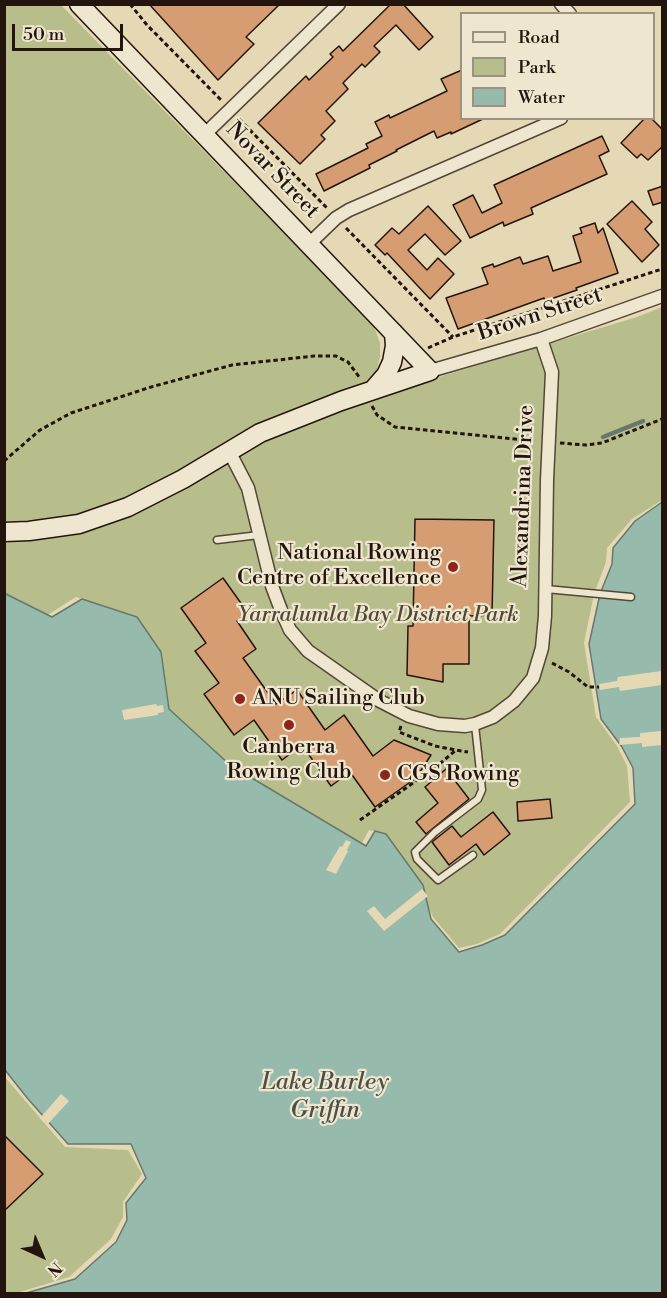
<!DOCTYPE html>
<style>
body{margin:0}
#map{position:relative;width:667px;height:1298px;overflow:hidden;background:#e5d9b5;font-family:"Libre Bodoni",serif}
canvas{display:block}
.frame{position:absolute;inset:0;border:6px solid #23150e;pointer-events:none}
.legend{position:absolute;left:460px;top:12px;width:195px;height:108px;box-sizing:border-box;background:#eee6cf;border:2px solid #9d9282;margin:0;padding:8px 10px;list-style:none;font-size:18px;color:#23150e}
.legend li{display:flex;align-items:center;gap:12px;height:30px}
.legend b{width:30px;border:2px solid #9d9282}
.north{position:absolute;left:12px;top:1226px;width:60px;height:60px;-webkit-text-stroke:4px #eee6cf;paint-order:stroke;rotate:136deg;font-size:16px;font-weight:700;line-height:24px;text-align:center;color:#23150e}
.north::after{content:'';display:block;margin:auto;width:21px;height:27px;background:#23150e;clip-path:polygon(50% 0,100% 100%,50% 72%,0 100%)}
.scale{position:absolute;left:12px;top:24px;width:111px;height:27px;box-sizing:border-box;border:3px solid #23150e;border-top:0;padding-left:8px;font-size:18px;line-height:21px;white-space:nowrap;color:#23150e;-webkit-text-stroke:4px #eee6cf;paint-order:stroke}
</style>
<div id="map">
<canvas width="667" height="1298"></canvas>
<div class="frame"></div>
<ul class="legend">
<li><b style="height:8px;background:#eee6cf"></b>Road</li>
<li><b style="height:16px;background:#b7be8b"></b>Park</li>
<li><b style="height:16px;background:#96baab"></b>Water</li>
</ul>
<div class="north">N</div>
<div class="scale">50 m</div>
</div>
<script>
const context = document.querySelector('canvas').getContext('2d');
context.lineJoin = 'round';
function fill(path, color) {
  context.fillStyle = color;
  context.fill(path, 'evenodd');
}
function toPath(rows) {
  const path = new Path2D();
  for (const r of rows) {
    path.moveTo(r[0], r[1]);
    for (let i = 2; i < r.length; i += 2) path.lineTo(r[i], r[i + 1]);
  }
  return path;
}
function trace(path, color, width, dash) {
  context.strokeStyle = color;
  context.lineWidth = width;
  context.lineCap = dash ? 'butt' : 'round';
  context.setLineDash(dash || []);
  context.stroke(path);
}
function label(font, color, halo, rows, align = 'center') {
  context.font = font + ' "Libre Bodoni",serif';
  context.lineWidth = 4.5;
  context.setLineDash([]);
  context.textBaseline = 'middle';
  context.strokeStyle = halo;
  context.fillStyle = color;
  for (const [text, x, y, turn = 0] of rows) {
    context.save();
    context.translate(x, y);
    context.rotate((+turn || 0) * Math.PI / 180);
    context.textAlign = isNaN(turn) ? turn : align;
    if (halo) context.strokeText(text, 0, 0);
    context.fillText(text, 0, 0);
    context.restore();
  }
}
const green = toPath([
 [5,5,61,5,373,324,380,343,380,357,376,372,367,381,288,411,234,438,187,469,115,503,65,518,5,522],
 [662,307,662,500,632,519,607,548,606,562,594,594,584,643,596,717,617,746,627,766,630,802,500,934,477,944,459,948,433,917,418,883,380,833,369,830,361,845,224,765,165,712,132,616,76,597,46,616,5,594,4,540,30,539,258,442,339,410,432,379,637,317],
 [4,1076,65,1147,128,1150,142,1174,123,1202,123,1217,111,1239,69,1277,17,1293,5,1293]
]);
const water = toPath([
 [662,502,662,1293,26,1293,75,1279,116,1242,127,1220,126,1203,146,1178,131,1144,68,1144,28,1099,5,1070,4,593,52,617,82,599,137,617,161,652,169,709,230,765,366,846,375,831,386,834,423,885,431,919,459,952,482,945,505,935,635,804,633,768,622,747,601,719,589,644,600,594,612,564,613,548,635,521,662,502]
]);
const pier = toPath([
 [661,671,662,685,620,691,619,687,600,690,599,684,617,681,618,677],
 [156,704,157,706,163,705,164,712,158,713,158,715,124,720,122,710],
 [662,731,662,745,642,747,642,743,619,745,620,738,640,737,640,733],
 [346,840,351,842,347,850,348,851,336,874,326,870,340,846,342,847],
 [422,889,428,896,384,931,367,911,374,906,385,919],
 [61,1094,69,1101,47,1125,40,1118]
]);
const stream = toPath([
 [603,437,643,421]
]);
const building = toPath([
 [149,4,280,4,246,37,254,44,218,80,149,4],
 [391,4,403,4,433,37,419,50,396,25,374,46,380,52,365,67,362,64,343,83,348,89,326,111,335,121,321,135,325,139,300,164,258,123,306,76,309,80,333,57,330,54,339,46,343,51,391,4],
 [462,70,462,118,485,118,451,134,451,132,437,138,434,131,396,150,397,151,369,165,370,168,324,191,316,174,368,148,366,144,382,136,375,122,389,115,390,118,447,91,441,79,462,70],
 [645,118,651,118,663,130,663,146,648,160,641,154,637,158,621,143,645,118],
 [602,136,609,151,599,156,607,174,531,208,533,214,504,226,503,222,470,238,453,205,473,195,482,213,502,203,494,185,602,136],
 [663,186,663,202,653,205,648,191,663,186],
 [632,201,652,222,645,229,659,245,642,262,607,224,632,201],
 [428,206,461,241,445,255,425,234,408,250,427,270,438,258,454,274,430,299,387,253,385,255,375,245,392,228,399,234,428,206],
 [595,223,598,233,603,228,618,273,576,288,577,290,545,301,544,298,458,329,446,298,488,284,482,268,493,264,494,267,520,257,523,264,548,256,553,271,581,262,573,236,582,233,580,228,595,223],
 [415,519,494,520,492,615,469,616,469,664,443,664,443,682,407,675,408,626,413,626,415,519],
 [223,578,248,613,237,621,256,649,243,658,276,704,297,690,325,730,344,715,373,756,394,740,431,755,416,778,375,807,350,772,331,786,302,745,282,760,254,720,234,735,204,694,219,683,195,651,206,643,181,608,223,578],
 [446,769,469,799,426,834,416,822,438,803,425,787,446,769],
 [550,799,552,818,518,821,517,802,550,799],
 [493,812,510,834,484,855,476,844,449,865,432,842,452,826,461,837,493,812],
 [4,1135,43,1174,4,1211,4,1135]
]);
const path = toPath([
 [130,4,147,25,222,101],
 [239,119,327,208],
 [346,228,453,337],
 [428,348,453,337,662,269],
 [372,406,377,415,395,427,535,441],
 [560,443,586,445,602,443,662,419],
 [4,461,40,430,71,413,151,387,232,365,314,356,336,356,348,362,360,378],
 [552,663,569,672,588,687,599,687],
 [401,726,399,732,435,746,456,750],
 [360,820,436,767,456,750,468,752]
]);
const service = toPath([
 [217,540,259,535],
 [546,589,631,597],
 [473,855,438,880,417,859,415,852,435,832,478,799,482,790,475,725]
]);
const minor = toPath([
 [561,4,570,14],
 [204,135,339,4],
 [309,244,336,218,349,210,561,118],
 [430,371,541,339,662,296],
 [229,451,248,488,272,586,281,610,290,630,308,651,378,700,409,716,438,724,465,726,475,724,493,717,514,701,533,678,542,648,545,616,547,480,552,372,541,339]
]);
const secondary = toPath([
 [373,390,386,375,392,362,395,346,394,333],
 [4,532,29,531,79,524,128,507,183,479,260,433,341,401,430,371,79,4]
]);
const markers = [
 [453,567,6,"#8f2418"],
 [240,699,6,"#8f2418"],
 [289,725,6,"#8f2418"],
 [385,775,6,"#8f2418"]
];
const streetNames = [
 ["Novar Street",272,171,46],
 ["Brown Street",540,315,-18],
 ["Alexandrina Drive",524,496,-88]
];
const poiNames = [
 ["National Rowing",441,554,"right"],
 ["Centre of Excellence",441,579,"right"],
 ["ANU Sailing Club",252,699],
 ["Canberra",289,748,"center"],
 ["Rowing Club",289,773,"center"],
 ["CGS Rowing",397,775]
];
const parkNames = [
 ["Yarralumla Bay District Park",378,616]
];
const waterNames = [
 ["Lake Burley",325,1083],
 ["Griffin",325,1111]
];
fill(green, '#b7be8b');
fill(water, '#96baab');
trace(water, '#68786c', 1.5);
fill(pier, '#e5d9b5');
trace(stream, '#68786c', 4.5);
fill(building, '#d79d72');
trace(building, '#23150e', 1.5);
trace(service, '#544638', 9);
trace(minor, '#544638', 15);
trace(secondary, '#23150e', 21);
trace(path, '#23150e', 3, [4.5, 3]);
trace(service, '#eee6cf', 6);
trace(minor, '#eee6cf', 12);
trace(secondary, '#eee6cf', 18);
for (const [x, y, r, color] of markers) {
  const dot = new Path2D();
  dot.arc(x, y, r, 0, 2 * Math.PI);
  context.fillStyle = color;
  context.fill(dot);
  trace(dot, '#eee6cf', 2);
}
label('22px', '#23150e', '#eee6cf', streetNames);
label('22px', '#23150e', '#eee6cf', poiNames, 'left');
label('italic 22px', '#4f4834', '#eee6cf', parkNames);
label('italic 24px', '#4b4f45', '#eee6cf', waterNames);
</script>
